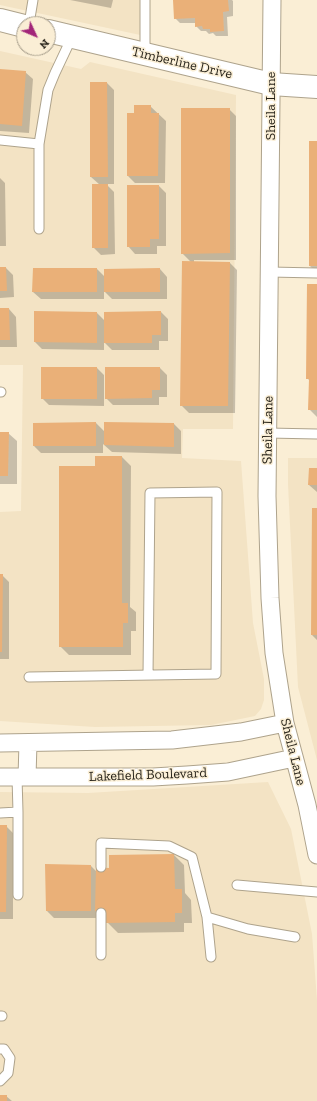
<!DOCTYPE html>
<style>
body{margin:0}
#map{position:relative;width:317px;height:1101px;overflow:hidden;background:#faeed5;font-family:"Zilla Slab",serif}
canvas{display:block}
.north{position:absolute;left:16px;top:16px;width:40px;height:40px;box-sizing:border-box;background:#faeed5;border:1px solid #a49b89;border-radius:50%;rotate:134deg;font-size:11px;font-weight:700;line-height:16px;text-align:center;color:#231f16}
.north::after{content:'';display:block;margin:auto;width:14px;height:18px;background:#a22579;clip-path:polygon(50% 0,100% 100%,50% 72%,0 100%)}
</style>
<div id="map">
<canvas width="317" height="1101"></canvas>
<div class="north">N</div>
</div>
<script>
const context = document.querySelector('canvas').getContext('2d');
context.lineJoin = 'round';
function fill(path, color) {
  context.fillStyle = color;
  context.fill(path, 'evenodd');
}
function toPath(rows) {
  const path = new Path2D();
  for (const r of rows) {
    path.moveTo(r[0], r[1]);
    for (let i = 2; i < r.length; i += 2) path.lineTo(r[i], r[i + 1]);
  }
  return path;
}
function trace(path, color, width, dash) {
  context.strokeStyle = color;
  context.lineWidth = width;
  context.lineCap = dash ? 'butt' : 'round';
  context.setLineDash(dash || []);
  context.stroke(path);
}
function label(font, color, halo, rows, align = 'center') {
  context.font = font + ' "Zilla Slab",serif';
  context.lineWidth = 3;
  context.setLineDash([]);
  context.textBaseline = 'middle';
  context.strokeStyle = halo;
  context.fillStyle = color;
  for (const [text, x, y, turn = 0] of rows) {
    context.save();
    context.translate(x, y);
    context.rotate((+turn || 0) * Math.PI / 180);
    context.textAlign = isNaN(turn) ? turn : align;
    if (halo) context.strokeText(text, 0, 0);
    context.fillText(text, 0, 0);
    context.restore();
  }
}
const built = toPath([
 [0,0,146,0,145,36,0,5],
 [0,51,81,69,90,62,236,95,233,429,183,429,182,458,241,461,253,623,264,679,264,700,261,709,255,716,211,725,95,727,0,721,0,512,21,511,23,365,0,365],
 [288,458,317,458,317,760,298,687,288,484],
 [268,782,291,829,312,934,317,1000,317,1101,0,1101,0,792,88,793]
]);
const shadow = toPath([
 [70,0,113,0,111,8],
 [174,0,232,0,233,1,233,16,227,17,228,36,216,36,213,33,209,34,206,31,201,31,196,26,196,23,180,23,175,18],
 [0,70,25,72,33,79,29,133,0,131],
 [107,83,114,90,114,184,106,184,114,192,115,254,101,255,93,247,100,185,91,177],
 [150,106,166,121,165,183,135,183,128,176,135,114],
 [229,109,236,116,236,260,194,260,194,262,230,263,237,270,235,413,189,413,181,405,191,262,182,253],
 [317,142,317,273,310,266],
 [0,178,5,183,6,246,0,246],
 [159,186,166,193,166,246,157,246,157,254,135,254,128,246],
 [0,268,6,268,13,275,14,297,0,298],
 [34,269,97,269,105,277,105,270,160,269,167,277,167,299,112,299,104,291,104,299,41,299,33,292],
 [317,285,317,417,309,409,310,381,307,378],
 [0,309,9,309,16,317,17,347,0,347],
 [35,312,97,313,105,321,161,312,168,319,168,341,159,341,159,350,112,350,104,342,104,350,42,349,35,342],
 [97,368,104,375,104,406,49,405,42,398],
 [160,368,167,375,167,397,159,397,159,405,113,405,106,398],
 [96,423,105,432,174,424,181,431,181,454,112,452,103,444,103,453,41,453,34,446,34,424],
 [0,433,8,433,17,441,17,484,0,484],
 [96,457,122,457,131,466,130,607,136,612,136,631,131,631,131,655,69,655,60,646,96,467],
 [317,469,317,492,309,485],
 [317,509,317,640,312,635],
 [0,575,2,575,9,582,9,659,0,659],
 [0,826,6,826,13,833,13,919,0,919],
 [174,855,184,865,185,893,191,900,192,923,184,923,184,932,118,933,98,913,98,918,54,918,47,911,91,866,97,872,110,869,110,856],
 [0,1096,6,1096,12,1101,0,1101]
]);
const building = toPath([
 [173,0,228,0,229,11,223,12,224,31,210,32,210,29,203,29,202,26,195,27,195,18,174,19],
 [0,69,26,71,22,126,0,124],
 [90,82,107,82,108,177,90,177],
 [134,105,151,105,151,113,159,113,158,176,127,176,127,113,134,113],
 [181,108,230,108,230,253,181,254],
 [309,141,317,141,317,266,309,266],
 [92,184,108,184,108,248,92,248],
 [127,185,159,185,159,239,150,239,150,247,127,247],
 [182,261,230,262,228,406,180,406],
 [0,267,6,267,7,291,0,291],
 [33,268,97,268,97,292,32,292],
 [160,268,160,292,104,292,104,269],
 [307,284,317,284,317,410,308,410,309,379,306,379],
 [0,308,9,308,10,340,0,340],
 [34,311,97,312,97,343,34,342],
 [161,311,161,335,152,335,152,343,104,343,104,312],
 [41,367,97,367,97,399,41,399],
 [105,367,160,367,160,390,152,390,152,398,105,399],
 [96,422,96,446,33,446,33,423],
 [104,422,174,423,174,447,104,445],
 [0,432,9,432,8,476,0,476],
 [95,456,122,456,122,603,128,603,128,623,123,623,123,647,59,647,59,466,95,466],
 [309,468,317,468,317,485,308,485],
 [312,508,317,508,317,635,311,635],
 [0,574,3,574,2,652,0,652],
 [0,825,7,825,6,912,0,912],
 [174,854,175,889,182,889,182,913,175,913,175,922,106,923,106,914,95,911,96,867,109,868,109,855],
 [45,864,91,865,91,911,46,911],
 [0,1095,7,1095,7,1101,0,1101]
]);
const service = toPath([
 [29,24,33,0],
 [145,54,145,0],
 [0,140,39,144,48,90,55,73,72,37],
 [39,229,39,144],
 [270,272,317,273],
 [0,392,1,392],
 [268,433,317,434],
 [29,677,216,674,217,492,150,493,148,675],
 [18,812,18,895],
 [0,813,18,812,17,777],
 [101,867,101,843,169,846,192,857,207,917,211,957],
 [237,885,317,892],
 [101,913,101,955],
 [207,917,248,929,295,937],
 [0,1016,2,1016],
 [0,1049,4,1049,10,1058,8,1073,0,1081]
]);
const minor = toPath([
 [272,0,267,496,270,598,274,653,285,723,307,805,317,855],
 [0,743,172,740,241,732,285,723],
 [0,777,153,777,187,775,228,772,294,758],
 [27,777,28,743]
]);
const tertiary = toPath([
 [0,20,24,26],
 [48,31,271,84,317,87]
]);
const streetNames = [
 ["Timberline Drive",182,63,13],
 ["Sheila Lane",271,106,-90],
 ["Sheila Lane",268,430,-89],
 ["Sheila Lane",293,752,76],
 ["Lakefield Boulevard",148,775,-2]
];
fill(built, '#f3e3c4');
fill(shadow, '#0003');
fill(building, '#eab078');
trace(service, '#aea38c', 11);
trace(minor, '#aea38c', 19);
trace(tertiary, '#aea38c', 24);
trace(service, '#fff', 9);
trace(minor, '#fff', 17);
trace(tertiary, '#fff', 22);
label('14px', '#231f16', '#faeed5', streetNames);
</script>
